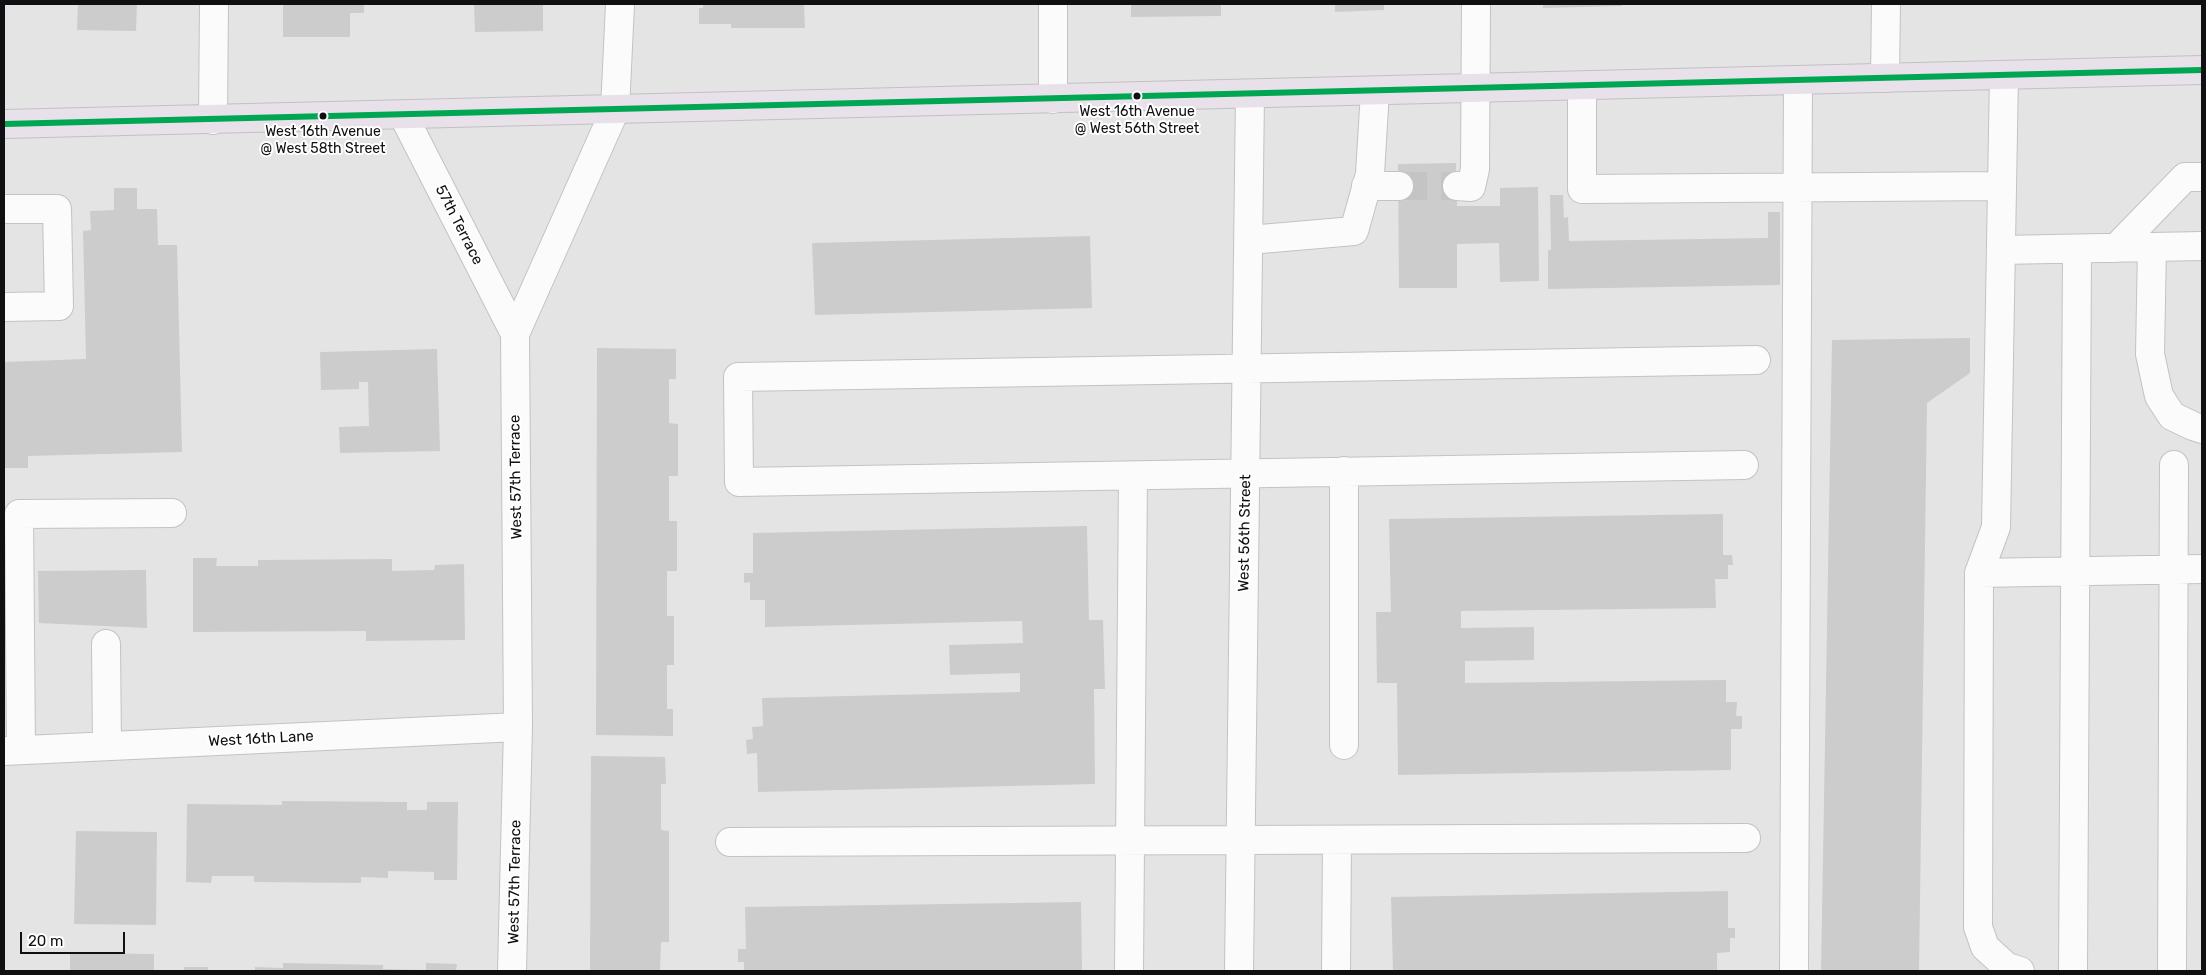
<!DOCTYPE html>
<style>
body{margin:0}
#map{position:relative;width:2206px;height:975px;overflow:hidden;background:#e5e4e5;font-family:Rubik,sans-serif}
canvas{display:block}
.frame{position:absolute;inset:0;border:5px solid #100f11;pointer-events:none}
.scale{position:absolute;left:20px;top:932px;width:105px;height:22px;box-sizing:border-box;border:2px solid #100f11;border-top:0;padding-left:6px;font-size:15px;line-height:18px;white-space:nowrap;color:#100f11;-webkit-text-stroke:4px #fff;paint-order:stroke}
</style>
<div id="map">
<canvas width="2206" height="975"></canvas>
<div class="frame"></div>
<div class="scale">20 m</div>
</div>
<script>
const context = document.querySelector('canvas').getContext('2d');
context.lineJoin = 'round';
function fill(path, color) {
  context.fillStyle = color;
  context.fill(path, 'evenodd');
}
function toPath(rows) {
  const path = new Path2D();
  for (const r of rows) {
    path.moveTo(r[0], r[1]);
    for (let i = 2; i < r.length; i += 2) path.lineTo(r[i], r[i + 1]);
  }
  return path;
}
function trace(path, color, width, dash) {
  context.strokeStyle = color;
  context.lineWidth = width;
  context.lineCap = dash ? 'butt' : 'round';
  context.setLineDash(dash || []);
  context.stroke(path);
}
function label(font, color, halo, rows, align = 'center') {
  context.font = font + ' Rubik,sans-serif';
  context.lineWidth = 4;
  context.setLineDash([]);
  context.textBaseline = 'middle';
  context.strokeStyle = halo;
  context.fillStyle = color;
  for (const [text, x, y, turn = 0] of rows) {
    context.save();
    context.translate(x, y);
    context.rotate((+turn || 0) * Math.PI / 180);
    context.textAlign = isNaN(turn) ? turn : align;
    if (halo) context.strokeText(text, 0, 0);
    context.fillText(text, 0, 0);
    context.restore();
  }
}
const building = toPath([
 [78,4,137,4,136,31,77,30],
 [283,4,364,4,364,13,350,13,350,37,283,37],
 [474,4,543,4,543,31,475,32],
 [703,4,804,4,805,28,731,28,731,24,699,24,699,8,703,8],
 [1131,4,1221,4,1221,16,1131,17],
 [1335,4,1384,4,1384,10,1335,12],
 [1543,4,1622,4,1622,6,1543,8],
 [1456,163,1457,206,1500,206,1500,188,1538,187,1539,281,1500,282,1499,243,1457,244,1457,288,1399,288,1398,164],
 [114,188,137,188,137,209,157,209,158,245,177,245,182,452,28,456,28,468,4,468,4,362,86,359,83,231,91,230,90,211,114,210],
 [1550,195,1563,195,1564,218,1568,217,1569,241,1768,238,1768,212,1780,212,1780,285,1548,289,1548,250,1551,250],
 [1090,236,1092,308,815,315,812,243],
 [1970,338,1970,373,1927,403,1919,971,1821,971,1832,340],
 [597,348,676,349,676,379,669,379,669,423,678,424,678,476,669,476,669,521,677,521,677,571,667,571,667,616,674,616,674,665,667,665,667,709,673,709,673,736,596,735],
 [437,349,440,451,340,453,339,427,369,426,368,382,359,382,359,389,321,390,320,352],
 [1723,514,1723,555,1732,555,1733,565,1728,565,1728,579,1715,579,1716,608,1461,611,1461,628,1534,627,1534,660,1465,661,1465,683,1726,680,1726,702,1737,702,1736,716,1742,716,1742,729,1731,729,1731,770,1398,775,1397,683,1377,683,1376,612,1391,612,1389,519],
 [1087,526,1089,620,1103,620,1105,689,1094,689,1095,784,758,792,757,753,747,754,746,740,753,739,752,727,763,726,762,698,1020,692,1020,673,950,675,949,645,1023,643,1022,621,765,627,765,600,750,600,750,582,744,583,744,573,753,573,753,533],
 [193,558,217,558,216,566,258,566,258,560,392,559,392,571,434,570,435,565,464,564,465,640,366,641,366,631,193,632],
 [146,570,147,628,39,623,38,571],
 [591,756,665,757,666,784,661,784,661,830,669,831,669,942,661,942,660,971,590,971],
 [282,801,407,802,407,810,427,810,427,802,458,802,457,880,434,880,434,872,388,871,388,878,361,877,361,883,254,882,254,876,212,876,211,883,186,882,187,804,282,805],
 [76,831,157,832,156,925,74,924],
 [1728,891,1728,928,1735,928,1735,938,1730,938,1730,952,1717,953,1717,971,1393,971,1391,897],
 [1081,902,1082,971,744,971,744,962,738,962,738,949,746,949,745,907],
 [70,953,154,954,154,971,70,971],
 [283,963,383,965,383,969,425,970,425,971,255,971,255,967,283,968],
 [426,963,457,964,456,971,426,971],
 [184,967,208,967,208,971,184,971]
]);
const minorTunnel = toPath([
 [1399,186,1457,186]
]);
const minor = toPath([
 [1053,4,1053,99],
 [2004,75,1996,527,1979,573,1978,927,1985,947,2007,967,2020,971],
 [1885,78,1886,4],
 [1582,86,1582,189,2002,186],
 [403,115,515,334],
 [213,120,214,4],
 [1366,186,1399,186],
 [1457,186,1471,187,1475,169,1476,4],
 [4,209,57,209,59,306,4,307],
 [1249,240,1354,231,1370,174,1375,91],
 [2152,247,2150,354,2159,396,2172,416,2193,426,2202,429],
 [2116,248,2185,177,2202,177],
 [2001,250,2202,246],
 [1744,465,739,482,738,377,1756,360],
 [1979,573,2202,569],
 [106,644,107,746],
 [1344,745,1344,471],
 [21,750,19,514,172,513],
 [4,751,518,727],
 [730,842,1746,838],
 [512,971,518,727,515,334,615,110,620,4],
 [1129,971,1133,476],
 [1239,971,1250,94],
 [1336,971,1337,841],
 [1794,971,1798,81],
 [2073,971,2077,249],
 [2172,971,2174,465]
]);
const major = toPath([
 [4,124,2202,70]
]);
const bus1 = toPath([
 [4,124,2202,70]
]);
const markers = [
 [1137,96,4.5,"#100f11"],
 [323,116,4.5,"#100f11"]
];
const busNames = [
 ["West 16th Avenue",1137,112],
 ["@ West 56th Street",1137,129],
 ["West 16th Avenue",323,132],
 ["@ West 58th Street",323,149]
];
const streetNames = [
 ["57th Terrace",459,225,63],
 ["West 57th Terrace",516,477,-91],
 ["West 56th Street",1245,533,-89],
 ["West 16th Lane",261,739,-3],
 ["West 57th Terrace",515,882,-89]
];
fill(building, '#cdcccd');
trace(minorTunnel, '#c5c4c5', 28, [28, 14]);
trace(minor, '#c3c2c4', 30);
trace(major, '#c1c1c1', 30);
trace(minor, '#fbfbfb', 28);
trace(major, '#e8e1e9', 28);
trace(bus1, '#00a651', 6);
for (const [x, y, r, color] of markers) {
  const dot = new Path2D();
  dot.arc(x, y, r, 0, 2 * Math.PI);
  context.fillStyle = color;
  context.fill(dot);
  trace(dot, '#fff', 2);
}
label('14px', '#100f11', '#fff', busNames);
label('15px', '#100f11', '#fff', streetNames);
</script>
